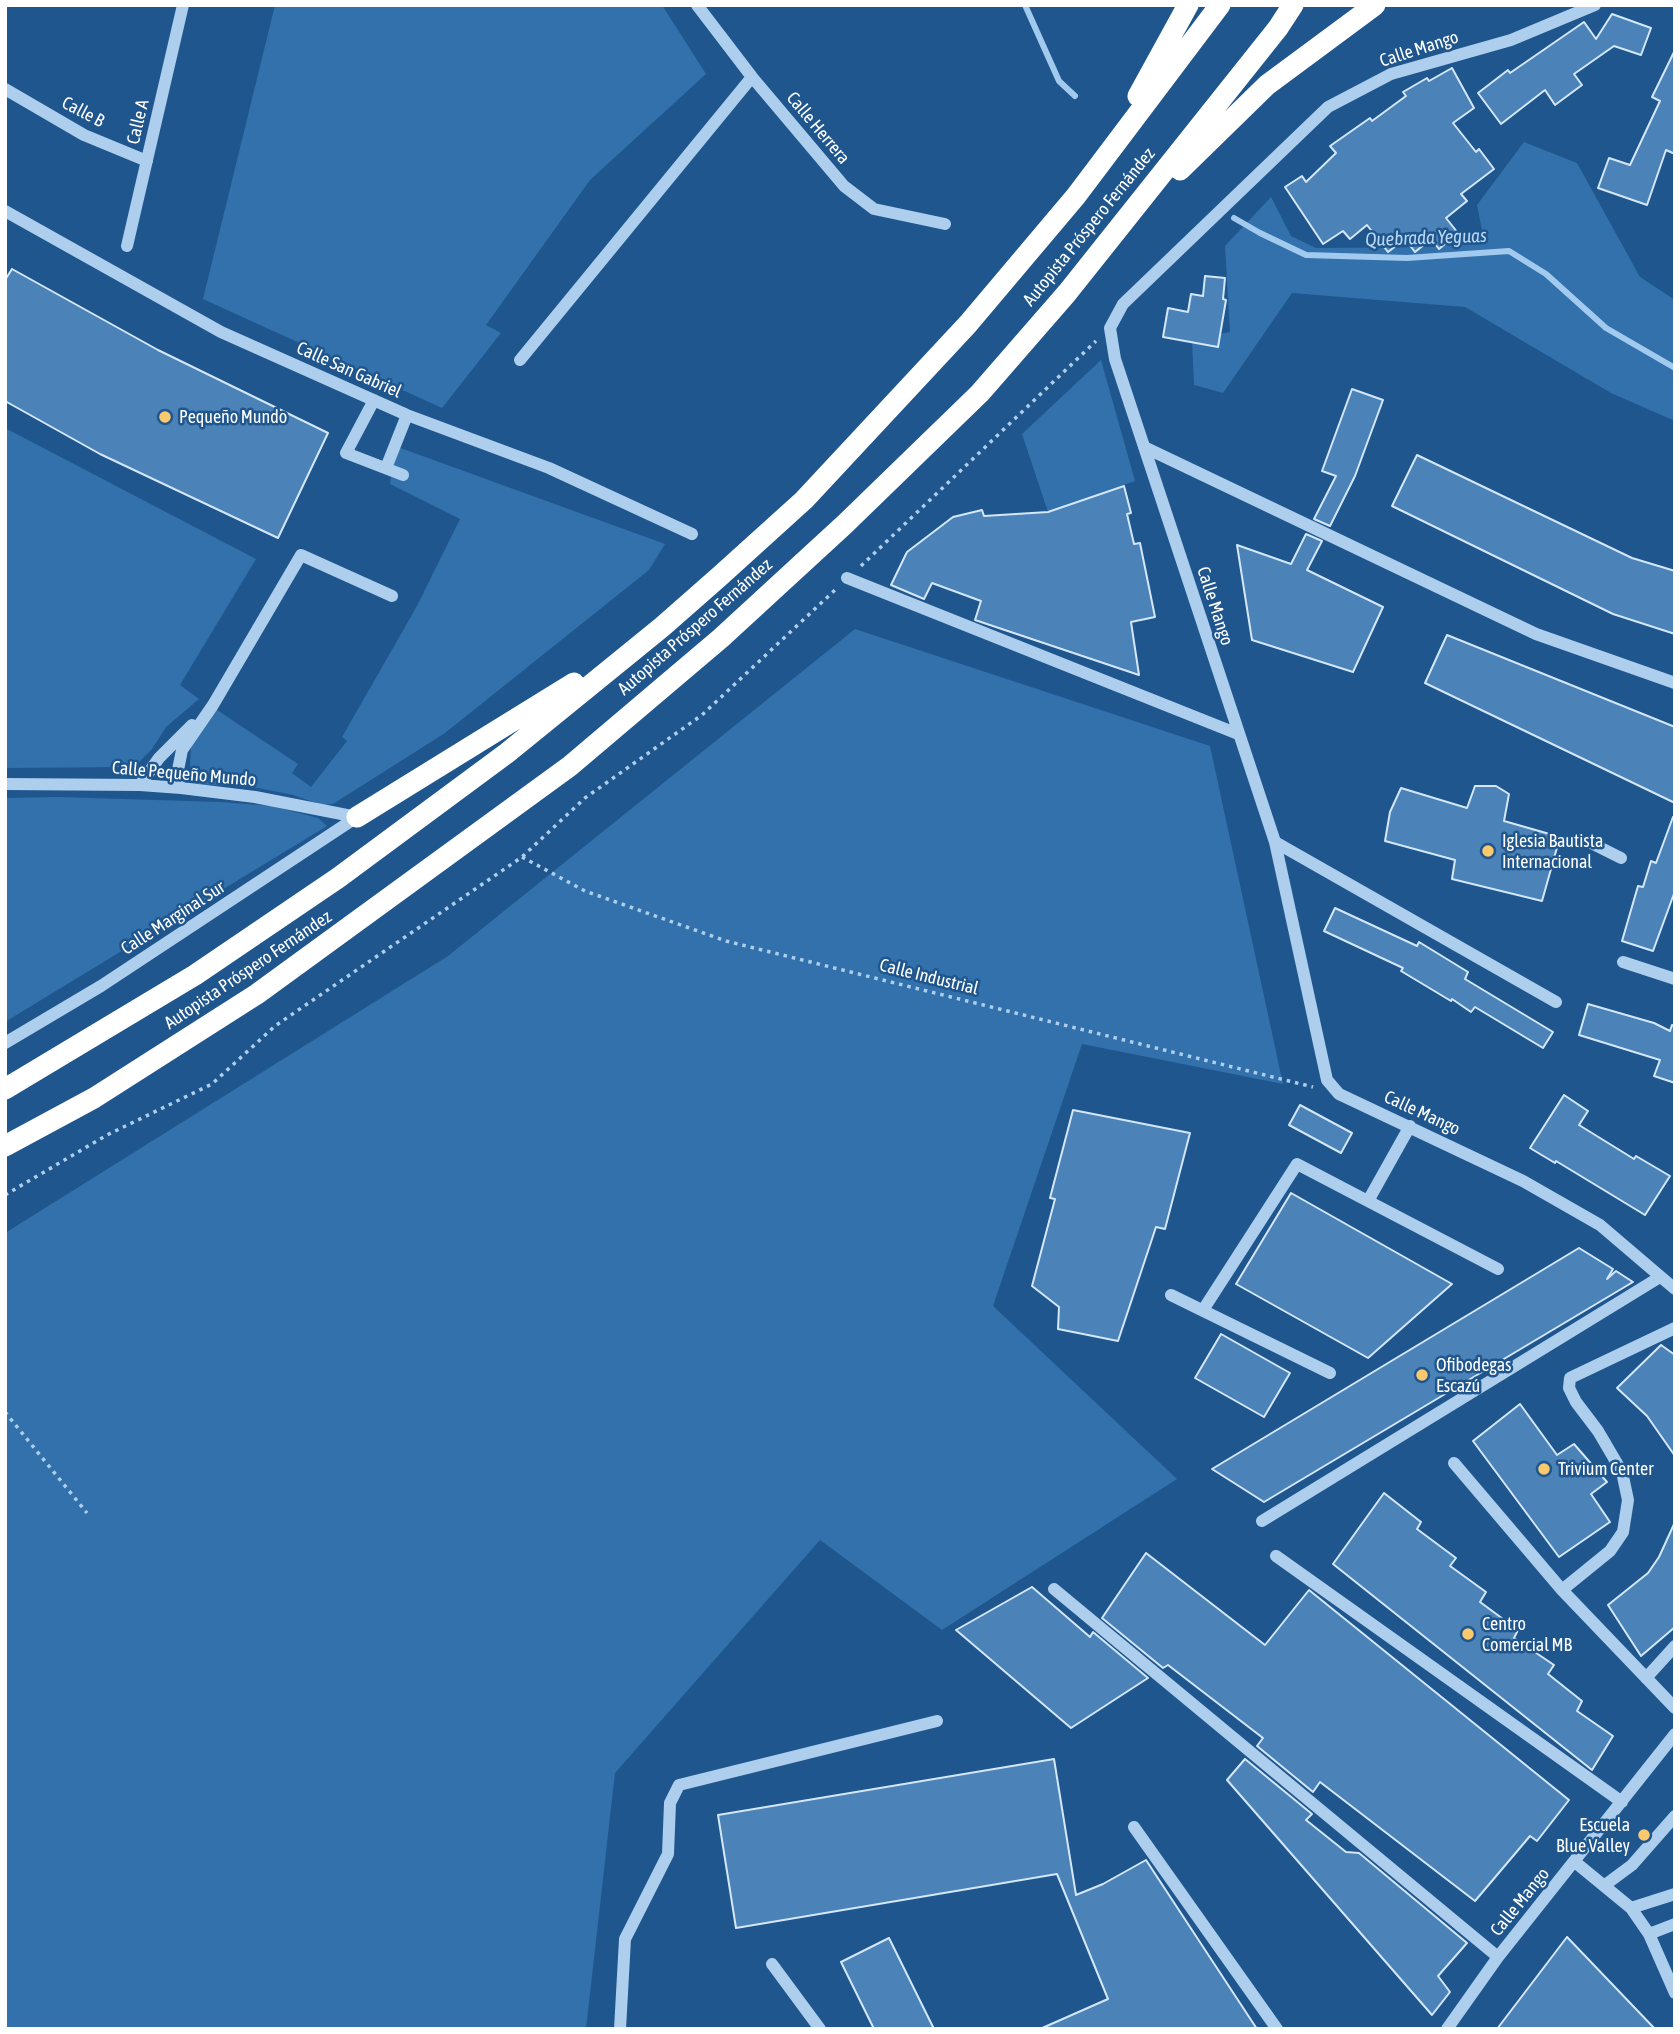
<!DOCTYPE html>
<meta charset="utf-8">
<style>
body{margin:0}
#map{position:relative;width:1680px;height:2034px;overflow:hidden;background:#1f568e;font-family:"Asap Condensed",sans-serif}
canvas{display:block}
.frame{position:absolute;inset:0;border:7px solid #fff;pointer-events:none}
</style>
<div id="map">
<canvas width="1680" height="2034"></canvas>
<div class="frame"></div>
</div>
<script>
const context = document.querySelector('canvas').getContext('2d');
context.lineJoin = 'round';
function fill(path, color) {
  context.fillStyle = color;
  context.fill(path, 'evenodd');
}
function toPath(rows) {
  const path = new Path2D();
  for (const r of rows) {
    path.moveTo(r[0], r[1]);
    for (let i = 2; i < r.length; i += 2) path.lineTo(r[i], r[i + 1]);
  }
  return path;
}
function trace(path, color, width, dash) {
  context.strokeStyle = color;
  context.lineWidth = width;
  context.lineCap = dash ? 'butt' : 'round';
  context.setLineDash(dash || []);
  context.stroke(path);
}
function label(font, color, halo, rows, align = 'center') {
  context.font = font + ' "Asap Condensed",sans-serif';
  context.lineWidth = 5;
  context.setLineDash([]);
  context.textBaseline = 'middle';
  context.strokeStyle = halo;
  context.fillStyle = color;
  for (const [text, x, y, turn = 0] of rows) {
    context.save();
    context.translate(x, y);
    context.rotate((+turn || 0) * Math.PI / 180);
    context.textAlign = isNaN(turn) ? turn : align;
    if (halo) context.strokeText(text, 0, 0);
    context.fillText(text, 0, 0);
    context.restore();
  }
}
const green = toPath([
 [275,5,662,5,706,74,590,180,486,325,501,333,442,408,203,299],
 [1524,142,1577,163,1640,277,1675,300,1675,421,1611,393,1465,307,1292,293,1223,393,1194,385,1192,340,1230,332,1225,246,1271,197,1291,236,1316,248,1438,247,1483,235,1477,205],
 [1101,360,1135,481,1048,512,1022,434],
 [5,428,256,559,180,685,199,699,166,727,152,749,134,767,5,768],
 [395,446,665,544,649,570,445,733,333,804,322,805,293,795,253,787,194,784,190,765,191,746,214,708,298,764,292,773,311,787,347,741,342,737,417,606,460,519,390,484],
 [855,629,1210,746,1283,1084,1082,1044,993,1306,1177,1479,942,1630,820,1540,615,1773,586,2029,5,2029,5,1233,448,956],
 [57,797,221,802,272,806,318,818,327,826,5,1022,5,798]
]);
const stream = toPath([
 [1025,5,1059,81,1075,96],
 [1234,218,1260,233,1306,255,1407,258,1509,251,1546,274,1606,328,1675,368]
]);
const building = toPath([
 [1612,14,1651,28,1641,55,1614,46,1574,74,1582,85,1555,105,1545,90,1501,124,1478,93,1508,70,1510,73,1584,22,1596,39,1612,14],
 [1675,50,1675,154,1666,150,1647,205,1598,188,1609,158,1630,165,1660,101,1652,97,1675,50],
 [1452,68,1474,108,1453,123,1476,152,1479,149,1494,169,1461,194,1467,201,1446,218,1458,233,1439,249,1431,239,1415,252,1405,239,1388,252,1367,225,1350,239,1343,231,1323,244,1285,187,1302,176,1306,182,1336,153,1330,146,1370,118,1372,121,1406,96,1403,92,1427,78,1429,81,1452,68],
 [12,269,158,350,328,433,278,538,100,454,5,401,5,280,12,269],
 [1205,276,1225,278,1223,299,1226,300,1218,347,1163,337,1168,308,1188,312,1191,294,1203,296,1205,276],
 [1352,389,1383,400,1355,476,1330,526,1314,519,1336,476,1322,471,1352,389],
 [1417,455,1632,558,1675,571,1675,634,1613,614,1392,506,1417,455],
 [1124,486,1131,513,1127,514,1134,544,1140,543,1155,617,1131,622,1139,675,975,620,981,601,932,583,924,599,891,585,907,552,953,517,982,510,984,516,1048,512,1124,486],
 [1306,534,1322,541,1307,570,1383,607,1353,672,1252,640,1237,545,1291,564,1306,534],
 [1447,635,1675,727,1675,803,1425,683,1447,635],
 [1475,786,1496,786,1509,794,1504,821,1560,837,1542,901,1452,879,1455,860,1385,841,1390,812,1401,788,1467,808,1475,786],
 [1673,817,1675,817,1675,891,1653,951,1622,941,1638,886,1643,887,1651,861,1656,863,1673,817],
 [1335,908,1417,946,1419,942,1468,972,1465,979,1553,1032,1543,1048,1475,1007,1471,1012,1452,999,1451,1001,1401,971,1403,968,1324,931,1335,908],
 [1588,1004,1654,1023,1670,1031,1672,1025,1675,1026,1675,1083,1654,1076,1660,1060,1579,1035,1588,1004],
 [1564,1095,1588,1111,1579,1125,1634,1159,1636,1156,1670,1176,1645,1215,1556,1161,1555,1163,1530,1148,1564,1095],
 [1300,1105,1352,1133,1341,1153,1289,1125,1300,1105],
 [1073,1110,1190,1133,1165,1229,1156,1227,1118,1341,1058,1329,1059,1307,1032,1286,1055,1199,1050,1198,1073,1110],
 [1291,1193,1452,1284,1368,1358,1236,1284,1291,1193],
 [1579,1248,1613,1269,1607,1279,1616,1271,1633,1282,1264,1502,1212,1469,1579,1248],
 [1221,1334,1290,1373,1264,1417,1195,1378,1221,1334],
 [1661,1345,1675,1355,1675,1456,1647,1416,1617,1388,1661,1345],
 [1520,1404,1557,1455,1574,1444,1607,1482,1591,1494,1610,1522,1559,1557,1473,1441,1520,1404],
 [1384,1493,1421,1522,1417,1529,1456,1558,1450,1566,1486,1592,1480,1602,1518,1630,1514,1638,1554,1665,1548,1674,1582,1701,1577,1711,1613,1736,1592,1770,1333,1564,1384,1493],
 [1675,1522,1675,1627,1641,1656,1608,1605,1648,1573,1659,1557,1675,1522],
 [1146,1553,1265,1645,1309,1590,1569,1800,1537,1841,1530,1836,1475,1901,1320,1782,1313,1792,1257,1746,1263,1738,1168,1665,1163,1668,1102,1618,1146,1553],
 [1032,1587,1090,1637,1093,1632,1148,1678,1071,1728,956,1630,1032,1587],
 [1054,1759,1076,1895,1103,1884,1146,1860,1257,2029,1040,2029,1108,1999,1057,1874,736,1928,718,1815,1054,1759],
 [1245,1759,1312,1814,1306,1820,1346,1852,1359,1853,1467,1943,1438,1976,1450,1992,1432,2015,1227,1780,1245,1759],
 [1567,1937,1655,2029,1497,2029,1567,1937],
 [889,1938,934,2029,874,2029,841,1962,889,1938]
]);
const path = toPath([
 [861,566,1096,341],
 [522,857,585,891,726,941,1313,1087],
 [5,1195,107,1135,212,1084,275,1026,522,857,585,798,702,715,835,590],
 [5,1412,87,1513]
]);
const minor = toPath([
 [697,5,752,77,844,186,874,209,945,224],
 [1595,5,1511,40,1391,74,1328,107,1123,304,1110,328,1115,359,1275,842,1327,1080,1339,1094,1523,1181,1600,1225,1675,1289],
 [5,89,84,135,147,161],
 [5,211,221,332,407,415,549,468,692,534],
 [127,246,183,5],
 [520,360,752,77],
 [374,400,346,453,403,475],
 [1144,447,1536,634,1675,683],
 [386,468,407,415],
 [847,578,1238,734],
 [5,784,140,785,181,788,255,797,357,817],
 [140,785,159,758,192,725],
 [181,788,177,775,182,750,213,705,301,555,392,596],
 [1275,842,1556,1002],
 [1589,842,1621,858],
 [1623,962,1675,979],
 [5,1043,101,986,357,817],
 [1368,1201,1410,1126],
 [1171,1295,1330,1373],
 [1203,1310,1297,1164,1498,1269],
 [1454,1463,1562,1590,1675,1708],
 [1262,1521,1660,1277],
 [1276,1556,1622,1802],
 [1054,1589,1498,1957],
 [1562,1590,1610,1551,1623,1532,1628,1500,1622,1472,1598,1431,1576,1402,1569,1388,1570,1378,1675,1328],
 [1646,1678,1675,1646],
 [1134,1827,1277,2029],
 [1575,1862,1631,1908,1649,1934,1675,1993],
 [1605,1885,1632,1865,1675,1816],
 [1631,1908,1675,1894],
 [1649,1934,1675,1924],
 [772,1964,820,2029],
 [620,2029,625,1939,668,1854,670,1803,679,1785,937,1721],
 [1447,2029,1498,1957,1675,1734]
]);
const highway = toPath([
 [1138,96,1188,5],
 [1180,170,1267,85,1375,5],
 [357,817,574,683],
 [5,1089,195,975,338,878,507,753,662,627,720,576,804,500,968,324,1076,196,1220,5],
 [5,1146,94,1098,257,994,570,766,721,638,845,524,980,393,1067,293,1278,28,1293,5]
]);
const markers = [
 [165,417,7,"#fbc96d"],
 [1488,851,7,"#fbc96d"],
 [1422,1375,7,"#fbc96d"],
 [1544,1469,7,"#fbc96d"],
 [1468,1634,7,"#fbc96d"],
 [1644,1835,7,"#fbc96d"]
];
const streetNames = [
 ["Calle Mango",1419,49,-18],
 ["Calle B",83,112,28],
 ["Calle A",138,122,-77],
 ["Calle Herrera",818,128,50],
 ["Autopista Próspero Fernández",1089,227,-51],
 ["Calle San Gabriel",349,370,24],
 ["Calle Mango",1215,606,72],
 ["Autopista Próspero Fernández",695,627,-41],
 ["Calle Pequeño Mundo",184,774,5],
 ["Calle Marginal Sur",173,918,-33],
 ["Autopista Próspero Fernández",248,970,-34],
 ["Calle Industrial",929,977,14],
 ["Calle Mango",1422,1113,25],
 ["Calle Mango",1520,1902,-51]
];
const poiNames = [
 ["Pequeño Mundo",179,417],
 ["Iglesia Bautista",1502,841],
 ["Internacional",1502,862],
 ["Ofibodegas",1436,1365],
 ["Escazú",1436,1386],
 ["Trivium Center",1558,1469],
 ["Centro",1482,1624],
 ["Comercial MB",1482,1645],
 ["Escuela",1630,1825,"right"],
 ["Blue Valley",1630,1846,"right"]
];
const waterNames = [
 ["Quebrada Yeguas",1426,238,-2]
];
fill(green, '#3271ab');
trace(stream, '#a1caee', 6);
fill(building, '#4b82b7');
trace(building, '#d3e7f9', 2);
trace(path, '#adceed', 3.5, [3.5, 5]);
trace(minor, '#adceed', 12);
trace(highway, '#fff', 21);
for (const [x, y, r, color] of markers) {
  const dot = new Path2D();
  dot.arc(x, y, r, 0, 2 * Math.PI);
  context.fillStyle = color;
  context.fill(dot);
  trace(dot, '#1f568e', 2.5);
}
label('18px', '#fff', '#1f568e', streetNames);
label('18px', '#fff', '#1f568e', poiNames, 'left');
label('italic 19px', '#b9d8f4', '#1f568e', waterNames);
</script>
